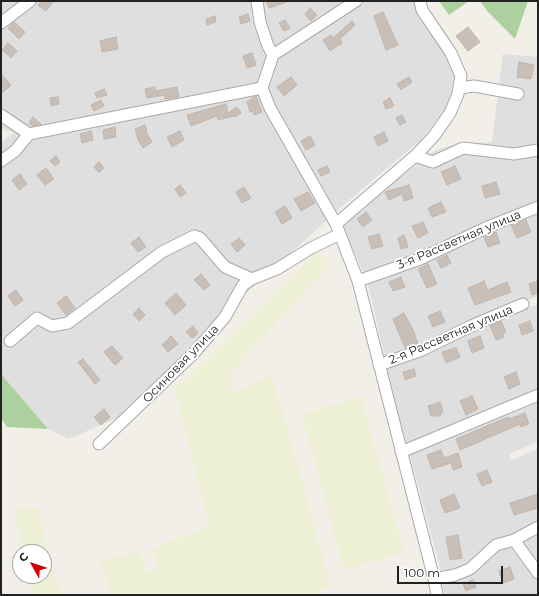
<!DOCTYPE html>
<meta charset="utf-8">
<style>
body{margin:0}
#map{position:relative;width:539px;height:596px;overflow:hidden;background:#f2efe9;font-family:Montserrat,sans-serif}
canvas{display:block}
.frame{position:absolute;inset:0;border:2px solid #222;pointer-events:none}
.north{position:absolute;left:12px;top:544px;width:40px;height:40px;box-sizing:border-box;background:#fff;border:1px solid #a7a7a7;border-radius:50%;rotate:309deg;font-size:11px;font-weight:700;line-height:16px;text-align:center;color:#222}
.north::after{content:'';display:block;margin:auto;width:14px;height:18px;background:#d40000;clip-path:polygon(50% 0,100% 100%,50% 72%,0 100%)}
.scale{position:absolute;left:397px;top:566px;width:106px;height:18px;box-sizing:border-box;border:2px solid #222;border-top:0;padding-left:5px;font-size:12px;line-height:14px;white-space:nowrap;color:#222;-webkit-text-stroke:3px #fff;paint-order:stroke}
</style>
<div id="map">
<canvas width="539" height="596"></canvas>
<div class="frame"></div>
<div class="north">С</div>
<div class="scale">100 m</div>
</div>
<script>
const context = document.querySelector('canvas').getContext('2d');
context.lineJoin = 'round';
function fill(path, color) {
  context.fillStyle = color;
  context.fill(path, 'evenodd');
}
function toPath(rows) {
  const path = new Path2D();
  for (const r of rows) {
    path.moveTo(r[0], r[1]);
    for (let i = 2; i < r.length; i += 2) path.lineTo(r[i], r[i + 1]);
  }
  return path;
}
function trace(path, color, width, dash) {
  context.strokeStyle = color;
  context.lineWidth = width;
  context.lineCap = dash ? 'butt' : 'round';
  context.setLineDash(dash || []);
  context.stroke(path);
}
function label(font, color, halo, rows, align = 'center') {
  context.font = font + ' Montserrat,sans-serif';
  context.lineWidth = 4;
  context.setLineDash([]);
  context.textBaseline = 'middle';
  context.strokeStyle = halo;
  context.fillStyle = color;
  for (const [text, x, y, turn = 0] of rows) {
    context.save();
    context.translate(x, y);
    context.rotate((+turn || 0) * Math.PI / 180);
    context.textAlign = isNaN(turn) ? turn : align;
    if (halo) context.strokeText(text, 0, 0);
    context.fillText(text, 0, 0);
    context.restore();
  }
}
const residential = toPath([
 [1,1,416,1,414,4,457,68,448,106,421,140,348,201,242,297,154,401,69,439,48,429,1,374,1,142,14,133,1,129],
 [503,54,538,57,538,200,421,255,364,274,344,229,343,222,434,151,458,143,492,142],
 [538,208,538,296,385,358,368,284],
 [538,304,538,393,407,445,385,368],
 [538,396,538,442,509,454,511,460,538,449,538,595,444,595,441,571,410,455]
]);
const farmland = toPath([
 [318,252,330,264,231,373,233,395,272,374,331,588,307,595,111,595,100,560,140,552,147,573,158,568,152,549,209,526,175,390],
 [361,397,404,553,344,570,302,414],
 [37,507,60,595,34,595,30,576,44,576,44,552,24,552,14,510]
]);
const forest = toPath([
 [439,1,469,1,449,15],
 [480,1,528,1,515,39,488,12],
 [1,374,48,429,7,427,1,418]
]);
const building = toPath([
 [41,1,54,1,46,11,38,5,41,1],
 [266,1,287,1,287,2,269,8,266,1],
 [310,8,317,15,311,21,305,14,310,8],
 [383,12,398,45,386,50,374,16,383,12],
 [248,14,250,21,241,24,239,17,248,14],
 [215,16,216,22,207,25,206,19,215,16],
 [285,20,290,28,284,31,279,23,285,20],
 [352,21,355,25,340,39,342,43,330,51,323,40,331,35,333,38,352,21],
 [14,22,25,32,19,39,8,28,14,22],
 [468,27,480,42,468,51,456,36,468,27],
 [116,37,118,49,102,52,100,41,116,37],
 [8,43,17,51,11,58,2,50,8,43],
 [252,53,256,65,247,68,243,56,252,53],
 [519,62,534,65,531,79,517,77,519,62],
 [1,74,11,85,1,94,1,74],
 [291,77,297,85,284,96,277,87,291,77],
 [409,77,412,82,401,90,397,84,409,77],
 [155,87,155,91,177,87,179,97,165,99,165,95,147,98,145,89,155,87],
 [104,89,107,95,97,98,95,93,104,89],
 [256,96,262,112,254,115,253,111,250,112,247,102,256,96],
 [58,97,59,104,51,106,50,98,58,97],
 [390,98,394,106,386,109,383,102,390,98],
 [101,100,104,106,94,111,91,105,101,100],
 [226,104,228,113,237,107,241,113,235,117,234,116,218,120,217,116,191,126,187,115,226,104],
 [402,115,406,122,400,125,396,118,402,115],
 [33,117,41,124,40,125,33,126,29,123,33,117],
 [145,125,147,131,146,132,152,142,143,148,138,140,135,129,145,125],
 [115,127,116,137,104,139,103,130,115,127],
 [91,131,93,140,82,143,80,134,91,131],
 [180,131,184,140,172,147,167,137,180,131],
 [384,132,388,141,378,146,374,137,384,132],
 [310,136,315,145,306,150,301,141,310,136],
 [56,156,60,162,55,166,50,161,56,156],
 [99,162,104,168,99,173,94,167,99,162],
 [327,166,330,172,321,176,318,170,327,166],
 [455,166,461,179,447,185,441,172,455,166],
 [46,168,54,179,45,185,37,175,46,168],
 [20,174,27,184,19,190,12,180,20,174],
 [496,182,500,194,485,198,482,186,496,182],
 [180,185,186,193,180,197,175,189,180,185],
 [409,185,413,198,404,201,402,194,389,200,385,192,409,185],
 [244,187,251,198,242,203,236,192,244,187],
 [308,192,315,203,301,211,294,199,308,192],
 [441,202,446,212,432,217,428,208,441,202],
 [285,206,292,218,282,224,275,212,285,206],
 [366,212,372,220,363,227,357,219,366,212],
 [526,220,531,232,517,238,511,225,526,220],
 [423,222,428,233,418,238,412,226,423,222],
 [496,232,500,243,488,247,484,237,496,232],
 [379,234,383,246,372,249,368,237,379,234],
 [404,235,408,247,401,249,398,238,404,235],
 [139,237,146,247,138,252,131,243,139,237],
 [239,238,245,245,237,252,231,244,239,238],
 [447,255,451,263,441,268,437,260,447,255],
 [428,264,437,284,427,288,418,269,428,264],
 [201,274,210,285,204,290,194,280,201,274],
 [401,277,405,287,393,291,389,282,401,277],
 [484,281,488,290,507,282,511,292,475,305,468,288,484,281],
 [538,281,538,293,532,295,529,284,538,281],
 [16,290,23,300,15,306,8,296,16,290],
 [176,293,186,305,175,315,165,303,176,293],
 [66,296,75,308,66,315,57,303,66,296],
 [139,308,145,315,139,321,133,314,139,308],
 [440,311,445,322,433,327,428,316,440,311],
 [404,313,413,330,418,344,405,348,393,319,404,313],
 [501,321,506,332,502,334,504,337,496,340,490,326,501,321],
 [530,321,533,331,522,335,519,325,530,321],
 [193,326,198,333,192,338,186,332,193,326],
 [171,336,178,344,168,352,162,345,171,336],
 [480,336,484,348,472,353,468,341,480,336],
 [112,346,123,358,115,365,104,352,112,346],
 [456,348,460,357,446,363,442,352,456,348],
 [83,359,100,380,95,384,78,362,83,359],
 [414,369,416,376,405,380,403,372,414,369],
 [516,372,520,384,509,389,504,377,516,372],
 [472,396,478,409,466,415,460,401,472,396],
 [440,402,443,411,440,416,431,416,428,406,440,402],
 [104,409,110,417,101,425,94,417,104,409],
 [525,413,529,424,521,427,520,424,460,450,456,439,508,417,509,419,525,413],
 [441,450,444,458,458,453,462,467,453,470,451,463,432,469,427,455,441,450],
 [487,470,492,482,482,486,477,474,487,470],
 [454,494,460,508,445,513,440,500,454,494],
 [538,494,538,508,514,515,510,503,538,494],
 [458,535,462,558,450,560,446,537,458,535],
 [510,567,514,579,503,583,499,571,510,567],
 [473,580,476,587,466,591,463,584,473,580]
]);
const minor = toPath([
 [257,1,260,22,268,46,273,55],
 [356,1,273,55,262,88,270,108,336,224,358,281,434,579,437,595],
 [1,23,30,1],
 [460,88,474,86,518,94],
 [1,115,29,134],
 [415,156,433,162,463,148,514,154,538,150],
 [1,161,15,151,29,134,262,88],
 [336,224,415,156,434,136,450,113,458,94,461,76,451,53,422,10,420,1],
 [358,281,420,259,490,226,538,207],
 [10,341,37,318,52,326,68,323,162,252,194,236,200,238,225,267,252,279],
 [379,365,422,350,471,326,523,304],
 [99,444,194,353,225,317,243,285,252,279,277,269,311,248,340,234],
 [401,452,538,395],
 [514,540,538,573],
 [434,579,455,575,470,569,496,545,514,540,538,527]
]);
const streetNames = [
 ["3-я Рассветная улица",459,240,-23],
 ["2-я Рассветная улица",451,335,-23],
 ["Осиновая улица",181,364,-46]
];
fill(residential, '#e0dfdf');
fill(farmland, '#eef0d5');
fill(forest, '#add19e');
fill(building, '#c7bfb8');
trace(building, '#c4b6ab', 1);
trace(minor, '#a9a9a9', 13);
trace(minor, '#fff', 11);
label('12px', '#222', '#fff', streetNames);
</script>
